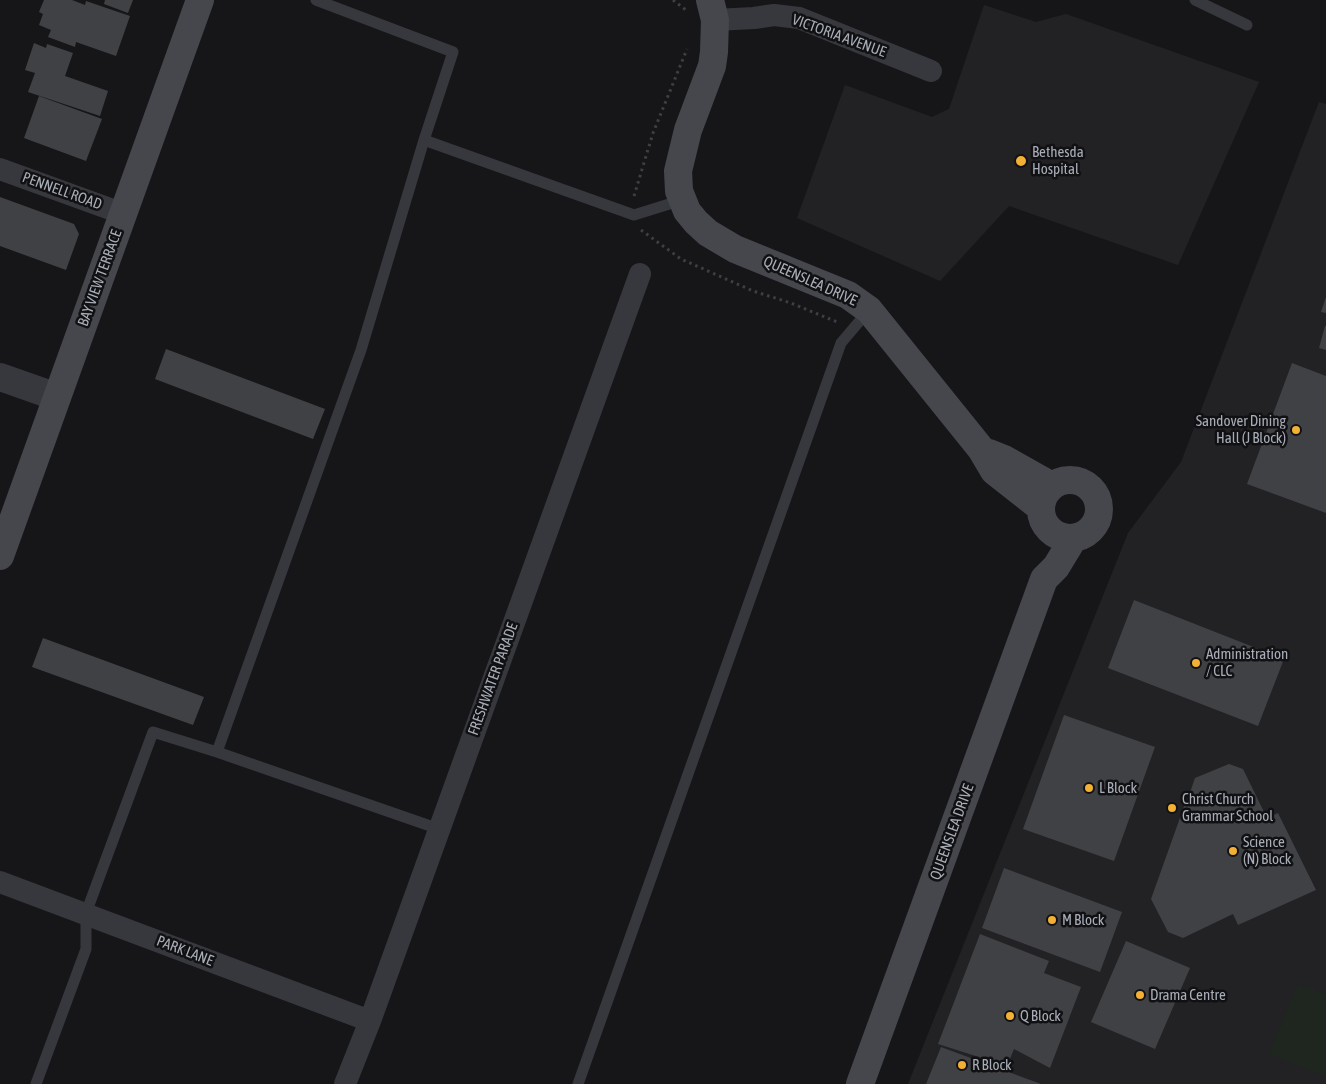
<!DOCTYPE html>
<style>
body{margin:0}
canvas{display:block;background:#161618}
</style>
<canvas width="1326" height="1084"></canvas>
<script>
const context = document.querySelector('canvas').getContext('2d');
context.lineJoin = 'round';
function fill(path, color) {
  context.fillStyle = color;
  context.fill(path, 'evenodd');
}
function toPath(rows) {
  const path = new Path2D();
  for (const r of rows) {
    if (r.length === 3) {
      path.moveTo(r[0] + r[2], r[1]);
      path.arc(r[0], r[1], r[2], 0, 2 * Math.PI);
      continue;
    }
    path.moveTo(r[0], r[1]);
    for (let i = 2; i < r.length; i += 2) path.lineTo(r[i], r[i + 1]);
  }
  return path;
}
function trace(path, color, width, dash) {
  context.strokeStyle = color;
  context.lineWidth = width;
  context.lineCap = dash ? 'butt' : 'round';
  context.setLineDash(dash || []);
  context.stroke(path);
}
function label(font, color, halo, rows, align = 'center') {
  context.font = font + ' "Asap Condensed",sans-serif';
  context.lineWidth = 5;
  context.setLineDash([]);
  context.textBaseline = 'middle';
  context.strokeStyle = halo;
  context.fillStyle = color;
  for (const [text, x, y, turn = 0] of rows) {
    context.save();
    context.translate(x, y);
    context.rotate((+turn || 0) * Math.PI / 180);
    context.textAlign = isNaN(turn) ? turn : align;
    if (halo) context.strokeText(text, 0, 0);
    context.fillText(text, 0, 0);
    context.restore();
  }
}
const built = toPath([
 [984,5,1036,22,1066,14,1259,82,1178,265,1009,206,940,281,797,218,845,85,932,117,949,109],
 [1319,102,1326,104,1326,1084,908,1084,1128,533,1181,462]
]);
const green = toPath([
 [1298,984,1326,994,1326,1077,1269,1054]
]);
const building = toPath([
 [44,0,72,0,85,5,86,1,130,16,116,56,76,42,75,47,48,37,51,30,39,25,43,14,39,12],
 [105,0,133,0,128,13,104,4],
 [34,43,46,48,47,44,73,53,65,76,108,91,100,116,28,92,35,73,25,70],
 [39,96,102,119,86,161,24,138],
 [0,197,74,224,79,234,66,270,0,246],
 [1326,297,1326,313,1321,312],
 [1325,326,1326,326,1326,350,1319,348],
 [166,349,325,409,313,439,155,379],
 [1292,363,1326,376,1326,513,1247,484],
 [1134,600,1284,659,1258,726,1108,668],
 [43,638,204,697,193,725,32,667],
 [1064,715,1155,747,1114,861,1023,829],
 [1229,764,1243,769,1267,818,1278,813,1316,890,1238,925,1233,914,1183,938,1168,932,1151,899,1186,801,1187,801,1195,778],
 [1004,868,1122,912,1100,972,982,928],
 [980,934,1049,961,1044,973,1081,987,1050,1068,1014,1049,1007,1066,938,1044],
 [1126,941,1190,968,1155,1049,1091,1022],
 [941,1047,1041,1084,926,1084]
]);
const path = toPath([
 [673,0,686,10],
 [634,196,653,133,687,49],
 [641,230,681,259,753,291,791,303,837,322]
]);
const service = toPath([
 [1195,0,1247,25],
 [424,140,634,215,682,200],
 [217,752,361,350,424,140,453,52,316,0],
 [36,1084,86,949,86,913,153,732,217,752,439,829],
 [578,1084,841,343,869,310]
]);
const minor = toPath([
 [715,20,754,18,774,15,799,18,931,71],
 [0,169,124,214],
 [0,882,370,1021],
 [345,1084,370,1021,640,274]
]);
const tertiary = toPath([
 [0,377,57,397]
]);
const secondary = toPath([
 [710,0,715,20,714,52,712,66,688,130,678,171,679,191,687,211,696,222,708,233,735,249,848,295,869,310,981,449,994,471,1041,508],
 [989,453,1004,459,1052,486],
 [1070,509,29],
 [0,556,200,0],
 [860,1084,1044,579,1056,567,1073,539]
]);
const markers = [
 [1021,161,6,"#f2b134"],
 [1296,430,5,"#f2b134"],
 [1196,663,5,"#f2b134"],
 [1089,788,5,"#f2b134"],
 [1172,808,5,"#f2b134"],
 [1233,851,5,"#f2b134"],
 [1052,920,5,"#f2b134"],
 [1140,995,5,"#f2b134"],
 [1010,1016,5,"#f2b134"],
 [962,1065,5,"#f2b134"]
];
const streetNames = [
 ["VICTORIA AVENUE",839,36,20],
 ["PENNELL ROAD",62,191,20],
 ["BAY VIEW TERRACE",100,278,-70],
 ["QUEENSLEA DRIVE",810,281,24],
 ["FRESHWATER PARADE",493,679,-70],
 ["QUEENSLEA DRIVE",952,832,-70],
 ["PARK LANE",185,951,21]
];
const poiNames = [
 ["Bethesda",1032,152],
 ["Hospital",1032,169],
 ["Sandover Dining",1286,421,"right"],
 ["Hall (J Block)",1286,438,"right"],
 ["Administration",1206,654],
 ["/ CLC",1206,671],
 ["L Block",1099,788],
 ["Christ Church",1182,799],
 ["Grammar School",1182,816],
 ["Science",1243,842],
 ["(N) Block",1243,859],
 ["M Block",1062,920],
 ["Drama Centre",1150,995],
 ["Q Block",1020,1016],
 ["R Block",972,1065]
];
fill(built, '#222225');
fill(green, '#1e261f');
fill(building, '#404145');
trace(path, '#3d3f44', 3, [2.5, 4]);
trace(service, '#37383d', 11);
trace(minor, '#37383d', 22);
trace(tertiary, '#37383d', 28);
trace(secondary, '#45474d', 28);
for (const [x, y, r, color] of markers) {
  const dot = new Path2D();
  dot.arc(x, y, r, 0, 2 * Math.PI);
  context.fillStyle = color;
  context.fill(dot);
  trace(dot, '#111113', 2);
}
label('15px', '#a8adb8', '#111113', streetNames);
label('15px', '#a8adb8', '#111113', poiNames, 'left');
</script>
